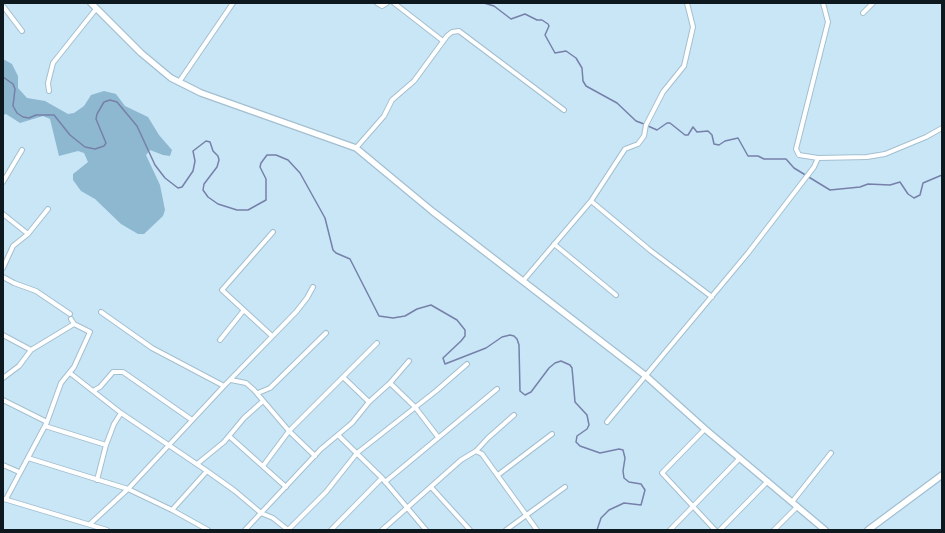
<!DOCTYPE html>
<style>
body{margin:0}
#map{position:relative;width:945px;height:533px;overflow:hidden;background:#c9e6f7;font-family:Roboto,sans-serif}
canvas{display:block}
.frame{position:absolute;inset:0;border:4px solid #0e191f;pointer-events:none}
</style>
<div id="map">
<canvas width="945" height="533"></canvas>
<div class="frame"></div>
</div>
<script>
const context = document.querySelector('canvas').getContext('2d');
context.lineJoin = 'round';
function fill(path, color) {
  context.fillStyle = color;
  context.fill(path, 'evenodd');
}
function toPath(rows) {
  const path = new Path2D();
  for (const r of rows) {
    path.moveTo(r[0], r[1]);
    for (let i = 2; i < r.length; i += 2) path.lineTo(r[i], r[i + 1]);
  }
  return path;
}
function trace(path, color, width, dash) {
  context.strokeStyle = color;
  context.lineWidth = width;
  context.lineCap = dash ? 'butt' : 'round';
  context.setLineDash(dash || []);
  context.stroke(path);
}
const green = toPath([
 [3,59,12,64,18,76,18,88,27,98,45,101,68,114,74,113,84,106,91,95,104,91,116,94,125,106,148,117,159,135,172,150,170,156,163,155,150,150,146,155,160,185,165,210,163,216,144,234,138,234,121,224,95,199,81,191,73,180,73,174,88,162,84,153,78,151,59,156,50,119,43,116,20,123,6,114,3,115]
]);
const stream = toPath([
 [484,3,494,6,511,19,525,14,537,20,542,20,548,24,549,26,545,35,555,53,566,51,576,58,582,68,583,81,586,86,617,103,636,121,644,124],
 [3,77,13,84,15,89,13,106,17,113,23,117,29,118,36,115,54,115,70,135,85,147,95,149,104,146,106,143,96,119,97,114,104,102,110,100,117,102,137,126,155,165,165,178,178,188,182,187,193,171,195,161,193,151,206,141,210,142,213,151,218,156,219,160,217,167,204,184,203,190,208,197,218,204,237,210,248,210,266,200,266,179,260,167,261,163,267,155,276,155,288,160,300,173,325,218,333,250,336,253,350,259,379,316,393,318,405,316,417,309,431,305,457,320,465,330,465,336,461,341,443,358,445,364,486,348,502,337,510,335,514,336,517,339,519,345,520,391,525,395,531,392,549,368,555,363,561,361,570,365,572,368,575,402,587,415,589,425,587,429,577,436,576,442,580,446,600,453,619,449,623,450,625,458,623,471,624,478,629,482,641,484,645,490,641,505,624,503,609,510,601,518,597,530],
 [648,126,657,130,667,123,670,123,685,135,688,135,693,127,697,132,708,131,712,135,714,144,719,145,725,141,738,138,748,156,758,156,764,159,786,159,794,168,830,190,860,187,868,184,890,185,900,182,908,194,914,198,920,195,923,183,942,175]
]);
const street = toPath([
 [377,3,382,6,387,3],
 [394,3,443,41],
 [3,6,22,31],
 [863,13,873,3],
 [179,82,233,3],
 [49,91,48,83,53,63,96,9],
 [356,148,384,116,392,100,414,81,447,36,452,32,459,31,564,110],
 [818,158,867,157,885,154,926,137,942,128],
 [3,182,22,150],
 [591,201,651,251,712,297],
 [3,214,28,234],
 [554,244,616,295],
 [3,268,13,246,28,234,48,209],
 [3,277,14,283,36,291,70,314],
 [523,281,591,201,625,149,638,144,644,136,646,125,663,92,684,66,693,27,687,3],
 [101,312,152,348,224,386],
 [3,335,31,350],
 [272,336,222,290,273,232],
 [220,340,244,310],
 [70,373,121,413,207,471,235,491,261,513,273,518,288,530,326,492,357,453,436,391,467,364],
 [343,377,369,402],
 [3,378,19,366,31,350,74,324],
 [231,380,246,383,254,390,289,431,315,456],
 [390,383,415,407,438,437],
 [93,391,100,387,113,372,123,372,192,420],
 [258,393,270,388,326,333],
 [3,400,47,422],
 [607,422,748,253,814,167,818,158,799,155,796,149,828,22,823,3],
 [45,426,106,445],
 [705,429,662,473,715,530],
 [338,435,382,478,426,530],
 [229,436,286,487],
 [476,451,482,454,537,530],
 [28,458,128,489,172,510,208,530],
 [197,464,224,442,244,418,263,401],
 [3,465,19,472],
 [263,466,289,431,377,343],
 [498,475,552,434],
 [97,480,106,445,114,424,121,413],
 [385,482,497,389],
 [431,487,470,530],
 [4,499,107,530],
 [6,499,47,422,61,383,74,367,90,332,74,324,71,319],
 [792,502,831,453],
 [172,510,207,471],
 [90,524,128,489,224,386,296,312,307,298,313,287],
 [245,530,321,449,352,423,369,402,390,383,409,361],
 [331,530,382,478],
 [382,530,461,460,476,451,488,438,514,415],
 [506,530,565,487],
 [670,530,740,458],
 [720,530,768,481],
 [774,530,797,507]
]);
const secondary = toPath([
 [91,3,141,53,171,78,201,93,356,148,432,211,646,376,705,429,825,530],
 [868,530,942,475]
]);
fill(green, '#8db8d0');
trace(stream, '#7680a9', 1.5);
trace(street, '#a3bfcf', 6);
trace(secondary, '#a3bfcf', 8);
trace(street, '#fff', 4);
trace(secondary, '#fff', 5.5);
</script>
